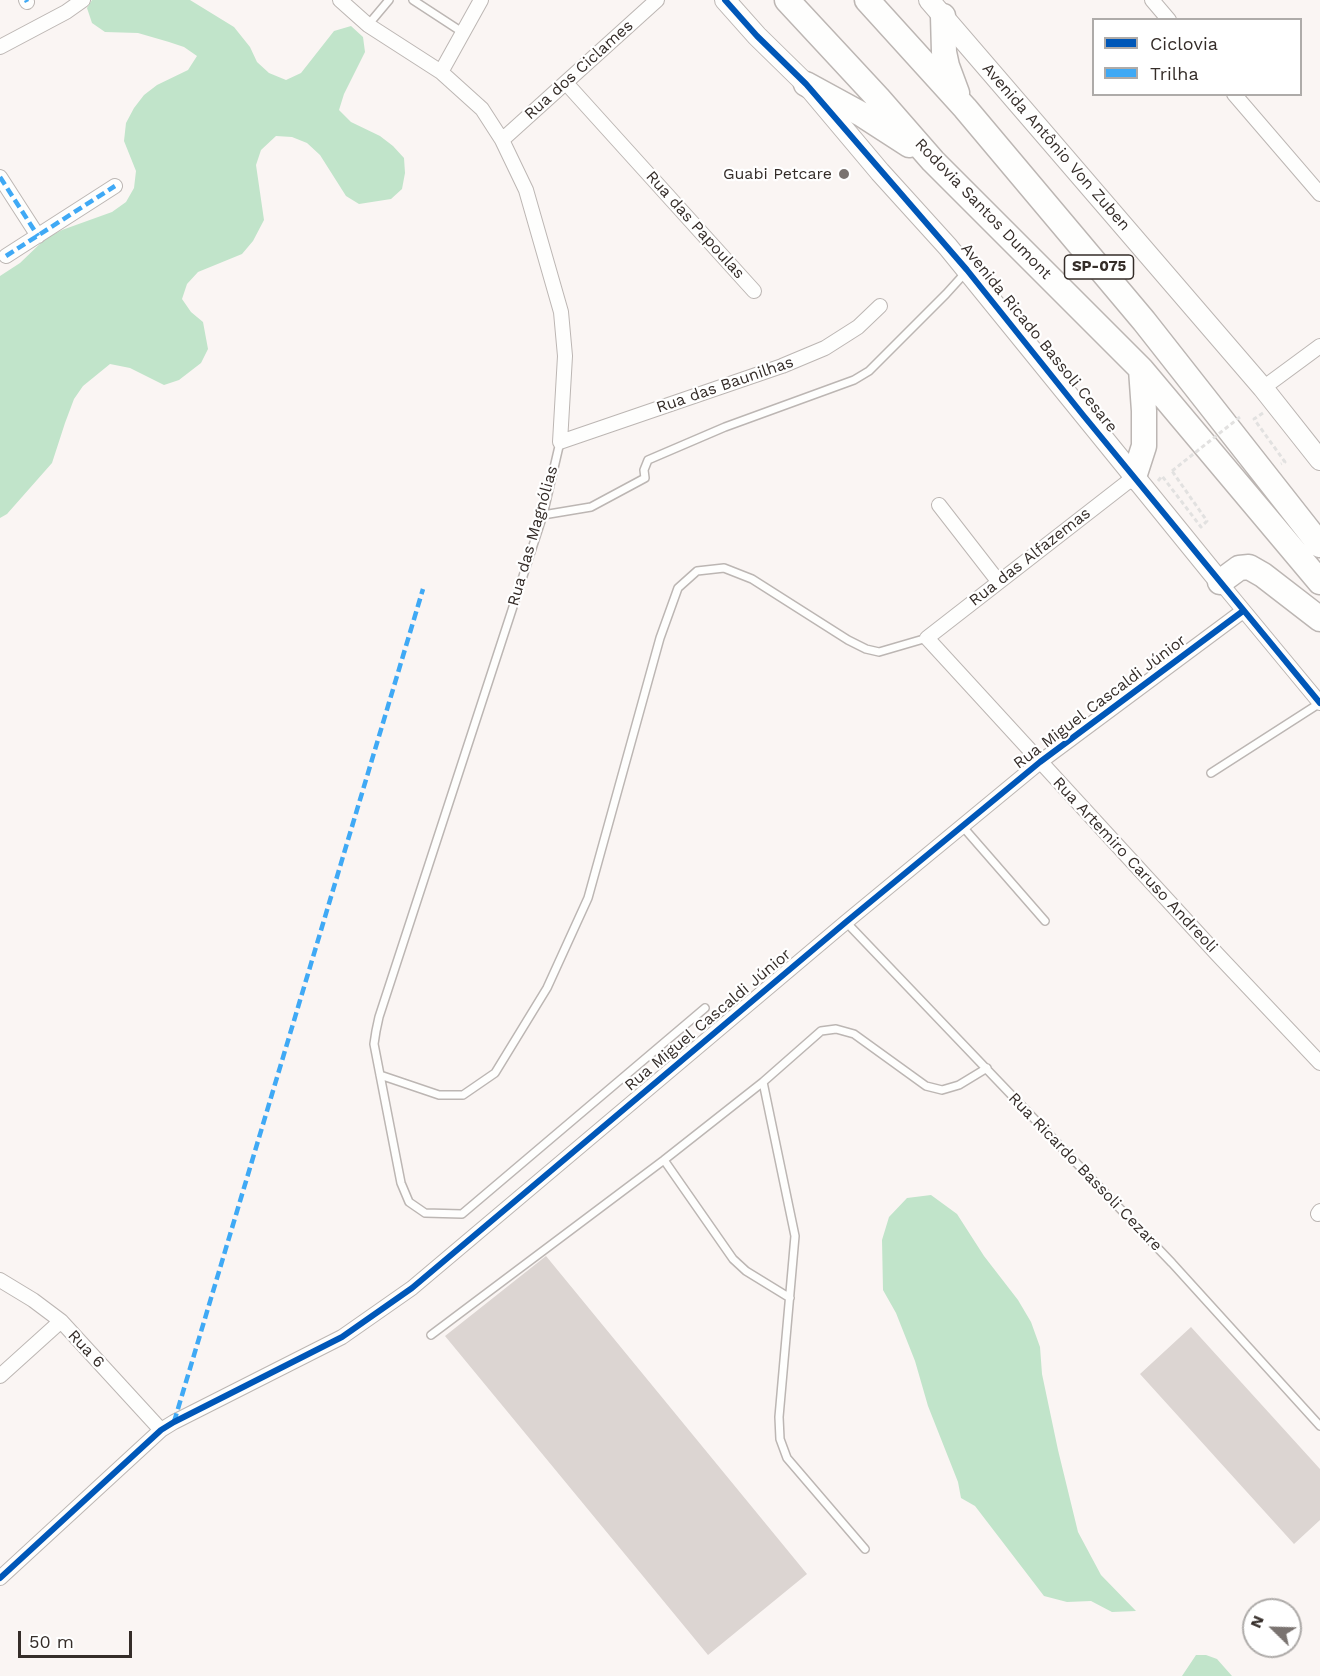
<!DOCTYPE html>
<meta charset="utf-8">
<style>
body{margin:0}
#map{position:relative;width:1320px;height:1676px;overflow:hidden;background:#faf5f3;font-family:"Work Sans",sans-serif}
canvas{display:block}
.legend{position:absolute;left:1092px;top:18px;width:210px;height:78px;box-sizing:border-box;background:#fff;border:2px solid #aeaba9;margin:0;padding:8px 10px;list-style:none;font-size:18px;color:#352d29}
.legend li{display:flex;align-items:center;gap:12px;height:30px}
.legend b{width:30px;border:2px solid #aeaba9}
.north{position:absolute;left:1242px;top:1598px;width:60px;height:60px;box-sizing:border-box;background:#fff;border:2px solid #aeaba9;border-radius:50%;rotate:293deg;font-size:16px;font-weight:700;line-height:24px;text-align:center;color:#352d29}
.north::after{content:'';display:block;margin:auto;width:21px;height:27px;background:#7a7370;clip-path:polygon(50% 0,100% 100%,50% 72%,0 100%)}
.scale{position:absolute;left:18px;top:1631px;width:114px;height:27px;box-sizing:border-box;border:3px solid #352d29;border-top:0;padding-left:8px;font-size:18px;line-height:21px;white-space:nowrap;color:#352d29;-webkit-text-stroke:4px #fff;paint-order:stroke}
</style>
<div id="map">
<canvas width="1320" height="1676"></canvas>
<ul class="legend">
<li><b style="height:8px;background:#0057b8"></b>Ciclovia</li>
<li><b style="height:8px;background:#3fa9f5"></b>Trilha</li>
</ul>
<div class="north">N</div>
<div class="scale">50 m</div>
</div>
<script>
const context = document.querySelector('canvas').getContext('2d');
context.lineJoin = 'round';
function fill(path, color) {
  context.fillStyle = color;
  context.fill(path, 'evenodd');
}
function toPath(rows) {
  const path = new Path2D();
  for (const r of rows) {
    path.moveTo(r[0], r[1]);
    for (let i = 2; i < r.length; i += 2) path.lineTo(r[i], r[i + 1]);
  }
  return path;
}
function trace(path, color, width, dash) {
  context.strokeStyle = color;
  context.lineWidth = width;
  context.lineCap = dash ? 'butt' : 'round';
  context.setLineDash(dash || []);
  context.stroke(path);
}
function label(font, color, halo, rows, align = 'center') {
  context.font = font + ' "Work Sans",sans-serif';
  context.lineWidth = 4.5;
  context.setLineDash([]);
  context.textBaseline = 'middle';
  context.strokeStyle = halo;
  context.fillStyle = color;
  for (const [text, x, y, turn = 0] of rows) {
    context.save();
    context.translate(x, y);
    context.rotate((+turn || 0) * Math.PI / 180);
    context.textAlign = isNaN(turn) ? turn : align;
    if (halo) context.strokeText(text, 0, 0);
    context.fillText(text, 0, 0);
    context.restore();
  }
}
const forest = toPath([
 [92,0,190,0,234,27,250,47,257,62,269,73,286,80,301,73,334,31,351,26,363,37,365,52,344,94,339,110,351,122,380,136,393,146,404,158,405,173,402,189,391,199,359,204,346,196,320,155,307,143,292,137,276,136,261,150,256,165,264,220,253,241,242,254,198,272,187,284,182,299,191,312,203,322,208,349,201,363,179,380,164,385,130,368,110,364,83,386,74,399,65,423,52,463,7,514,0,518,0,276,20,263,46,238,62,230,112,212,126,202,134,188,136,171,124,141,126,123,134,108,144,95,157,85,188,70,197,56,184,47,169,42,138,33,105,32,92,23,87,8],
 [931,1195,957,1214,984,1256,1018,1300,1031,1322,1040,1347,1042,1374,1058,1450,1078,1532,1101,1575,1136,1611,1112,1612,1091,1601,1067,1602,1044,1596,975,1506,961,1498,958,1482,928,1406,915,1361,896,1313,883,1290,882,1240,889,1217,907,1198],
 [1196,1655,1206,1655,1217,1659,1232,1676,1182,1676]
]);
const building = toPath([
 [546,1256,807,1574,708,1655,445,1336],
 [1191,1327,1320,1469,1320,1520,1294,1544,1140,1374]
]);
const path = toPath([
 [1263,413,1254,419,1285,462,1281,464],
 [1158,481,1162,476,1201,527,1207,521,1172,471]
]);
const lane = toPath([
 [413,0,462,32],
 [368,25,389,0],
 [560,442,543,515,379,1017,376,1031,374,1044,401,1183,409,1202,425,1213,462,1214,705,1008],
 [543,515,591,507,645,478,644,470,648,460,725,427,854,380,869,371,946,294,966,272],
 [1211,773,1320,703],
 [963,827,1045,921],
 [846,922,1172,1263,1320,1426],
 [380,1075,439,1095,463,1095,495,1073,547,988,588,898,660,638,678,588,697,571,724,568,752,579,848,640,866,649,879,652,927,638],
 [664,1160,733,1259,746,1271,790,1298],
 [431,1335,664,1160,763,1082],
 [865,1549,787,1458,780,1439,779,1417,795,1236,763,1082,821,1031,836,1029,854,1034,926,1086,942,1090,959,1085,987,1068]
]);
const street = toPath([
 [26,0,27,2],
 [340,0,368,25,441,72,482,109,502,140,526,190,561,312,565,356,560,442,782,366,825,348,858,327,880,306],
 [1152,0,1169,20],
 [0,47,66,12,83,0],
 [441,72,481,0],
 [566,83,754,291],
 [1234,94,1320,194],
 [502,140,657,0],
 [0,177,38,236],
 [6,256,115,186],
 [1263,388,1320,346],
 [1134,477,927,638,1217,954,1320,1063],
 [939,505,998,581],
 [1220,582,1320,703],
 [1318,1214,1320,1211],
 [0,1280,33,1300,61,1321,161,1430],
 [0,1376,61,1321],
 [0,1578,161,1430,174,1422,342,1337,412,1288,846,922,1040,762,1243,611]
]);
const secondary = toPath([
 [725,0,757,36,806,84,880,172,948,247,1220,582],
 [929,0,1263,388,1320,460]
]);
const highway = toPath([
 [787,0,878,98,933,161,1141,369,1320,582],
 [867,0,965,108,1144,321,1320,545],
 [943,16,944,52,947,66,957,93],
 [806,84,861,114,909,145],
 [1134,477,1144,446,1144,411,1141,369],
 [1220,582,1239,568,1249,567,1263,575,1320,619]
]);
const pathBridge = toPath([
 [1172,471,1240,417]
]);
const quiet = toPath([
 [26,0,27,2],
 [0,177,38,236],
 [6,256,115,186],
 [174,1422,423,589]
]);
const cycleway = toPath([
 [725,0,757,36,806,84,967,270,1083,415,1320,703],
 [0,1578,161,1430,174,1422,342,1337,412,1288,846,922,1040,762,1243,611]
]);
const markers = [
 [844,174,6,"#7a7370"]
];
const shields = [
 [1099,267,69]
];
const shieldNames = [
 ["SP-075",1099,267]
];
const streetNames = [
 ["Rua dos Ciclames",579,70,-42],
 ["Avenida Antônio Von Zuben",1056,147,49],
 ["Rodovia Santos Dumont",983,209,46],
 ["Rua das Papoulas",695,225,48],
 ["Avenida Ricado Bassoli Cesare",1039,338,51],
 ["Rua das Baunilhas",725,385,-19],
 ["Rua das Magnólias",533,536,-74],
 ["Rua das Alfazemas",1030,557,-38],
 ["Rua Miguel Cascaldi Júnior",1100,702,-37],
 ["Rua Artemiro Caruso Andreoli",1135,865,47],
 ["Rua Miguel Cascaldi Júnior",708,1020,-40],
 ["Rua Ricardo Bassoli Cezare",1085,1172,46],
 ["Rua 6",86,1349,47]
];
const poiNames = [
 ["Guabi Petcare",832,174]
];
fill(forest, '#c1e4ca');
fill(building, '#dcd5d2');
trace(lane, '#bcb6b3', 10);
trace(street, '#bcb6b3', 16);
trace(secondary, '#bcb6b3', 22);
trace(highway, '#bcb6b3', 27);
trace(path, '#e2e1e0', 3, [4.5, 3]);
trace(lane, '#fefefd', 7);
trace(street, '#fefefd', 14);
trace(secondary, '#fefefd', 20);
trace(highway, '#fefefd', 24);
trace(pathBridge, '#e2e1e0', 3, [4.5, 3]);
trace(quiet, '#3fa9f5', 4.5, [9, 4.5]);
trace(cycleway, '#0057b8', 6);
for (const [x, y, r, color] of markers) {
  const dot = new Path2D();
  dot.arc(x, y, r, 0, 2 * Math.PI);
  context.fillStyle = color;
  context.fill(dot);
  trace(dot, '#fff', 2);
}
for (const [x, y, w] of shields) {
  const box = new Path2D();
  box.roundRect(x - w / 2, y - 12, w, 24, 4.5);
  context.fillStyle = '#fff';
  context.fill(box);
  trace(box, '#352d29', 1.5);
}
label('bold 15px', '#352d29', null, shieldNames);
label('16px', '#352d29', '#fff', streetNames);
label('16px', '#352d29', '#fff', poiNames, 'right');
</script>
